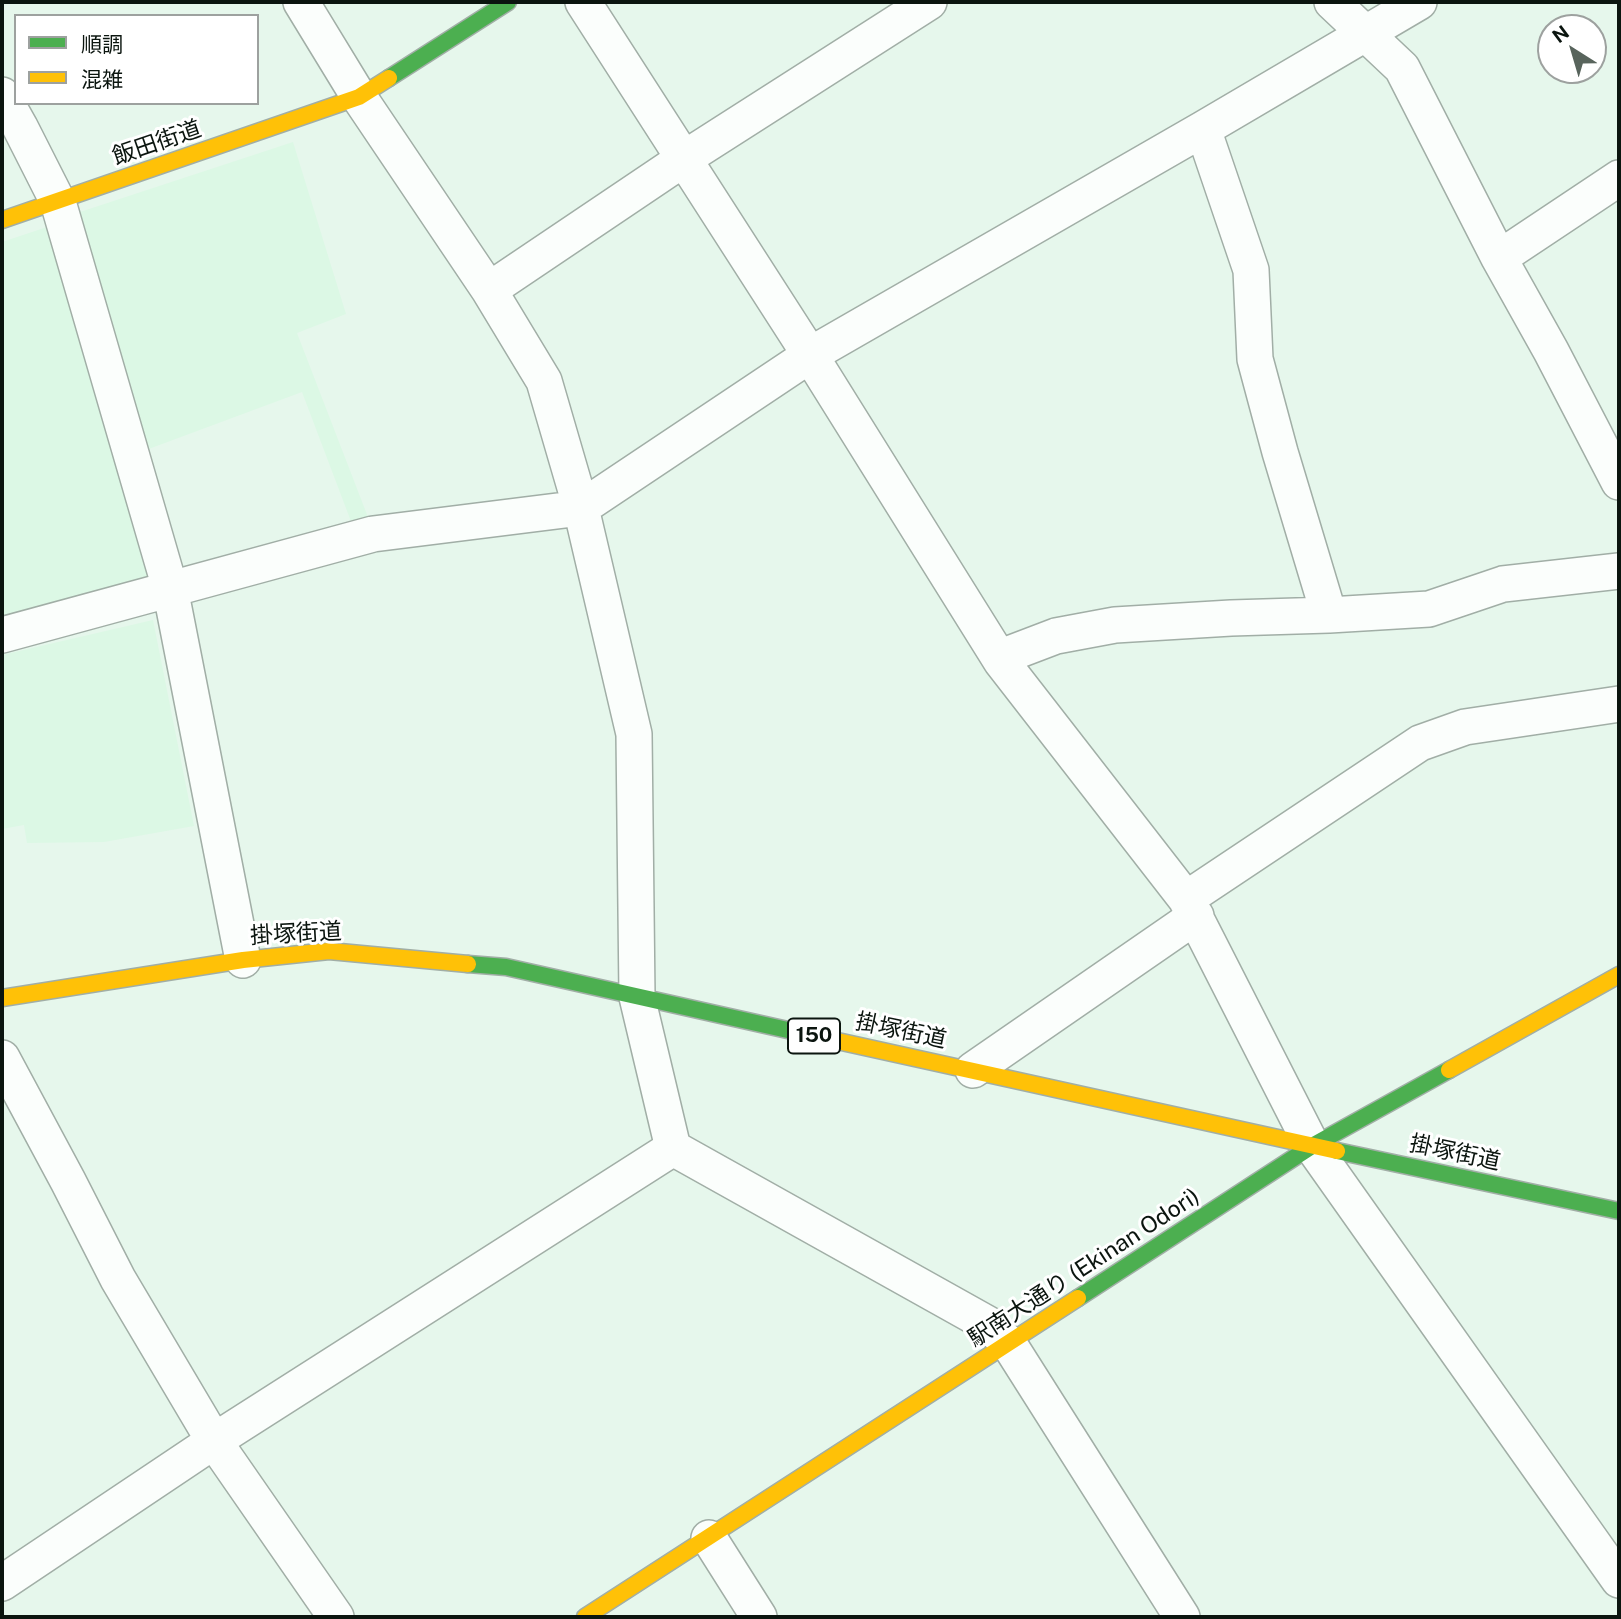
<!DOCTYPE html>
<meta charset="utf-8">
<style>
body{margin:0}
#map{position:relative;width:1621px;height:1619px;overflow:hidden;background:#e6f7ec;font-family:"Public Sans","Noto Sans JP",sans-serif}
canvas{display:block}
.frame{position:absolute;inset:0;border:4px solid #0b150f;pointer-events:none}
.legend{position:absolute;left:14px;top:14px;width:245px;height:91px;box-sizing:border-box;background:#fff;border:2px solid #9da19f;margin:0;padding:9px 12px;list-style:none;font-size:21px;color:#0b150f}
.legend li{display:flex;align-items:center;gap:14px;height:35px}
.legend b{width:35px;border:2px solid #9da19f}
.north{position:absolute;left:1537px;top:14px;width:70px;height:70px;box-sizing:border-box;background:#fff;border:2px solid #9da19f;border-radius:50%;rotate:323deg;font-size:19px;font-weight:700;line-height:28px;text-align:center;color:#0b150f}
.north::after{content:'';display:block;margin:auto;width:24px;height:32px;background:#58645c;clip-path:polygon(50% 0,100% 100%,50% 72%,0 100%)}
</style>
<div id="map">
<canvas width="1621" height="1619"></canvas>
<div class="frame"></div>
<ul class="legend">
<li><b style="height:9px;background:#4caf50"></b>順調</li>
<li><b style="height:9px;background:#ffc107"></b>混雑</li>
</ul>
<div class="north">N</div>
</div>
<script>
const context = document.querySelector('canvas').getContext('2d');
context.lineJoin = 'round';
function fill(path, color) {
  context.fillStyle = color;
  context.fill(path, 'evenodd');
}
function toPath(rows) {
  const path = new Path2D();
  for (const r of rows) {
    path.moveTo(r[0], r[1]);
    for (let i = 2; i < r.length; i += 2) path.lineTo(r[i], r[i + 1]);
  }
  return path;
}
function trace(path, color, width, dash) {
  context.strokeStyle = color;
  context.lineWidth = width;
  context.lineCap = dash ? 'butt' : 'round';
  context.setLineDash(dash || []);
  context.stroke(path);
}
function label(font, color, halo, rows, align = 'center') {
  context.font = font + ' "Public Sans","Noto Sans JP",sans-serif';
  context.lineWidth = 6;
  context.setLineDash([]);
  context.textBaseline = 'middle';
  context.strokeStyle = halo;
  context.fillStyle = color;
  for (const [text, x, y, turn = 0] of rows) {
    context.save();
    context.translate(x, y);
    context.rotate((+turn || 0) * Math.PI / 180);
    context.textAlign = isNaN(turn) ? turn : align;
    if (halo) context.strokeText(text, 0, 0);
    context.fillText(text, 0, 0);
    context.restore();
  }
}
const built = toPath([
 [293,142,346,314,297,333,371,525,355,532,302,392,146,450,77,213],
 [50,226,154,578,2,620,2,242],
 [153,620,194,826,104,842,27,843,24,825,2,829,2,655]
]);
const street = toPath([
 [301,2,359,97,489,290,544,381,581,508,634,734,637,997,673,1148,988,1324,1009,1344,1182,1617],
 [583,2,810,355,1001,661,1186,899,1312,1146,1619,1580],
 [1332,2,1402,68,1499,258,1551,351,1619,482],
 [2,95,20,127,58,202,170,588,243,960],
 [1203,129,1251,270,1255,359,1280,452,1329,615],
 [1499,258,1619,178],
 [489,290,685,158,929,2],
 [2,635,373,534,581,508,810,355,1203,129,1419,2],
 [1001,661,1014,652,1056,636,1115,625,1231,618,1329,615,1429,609,1503,584,1619,571],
 [1186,899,1420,743,1465,727,1619,704],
 [2,1058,68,1181,118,1279,214,1441,336,1617],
 [973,1070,1196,916],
 [709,1538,759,1617],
 [2,1583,214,1441,673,1148]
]);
const fast = toPath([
 [389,78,508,2],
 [468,964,506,967,810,1035],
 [1337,1151,1619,1211],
 [1078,1298,1312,1146,1449,1070]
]);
const slow = toPath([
 [2,220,359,97,389,78],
 [2,998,243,960,329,951,468,964],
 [810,1035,1337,1151],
 [1449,1070,1619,975],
 [585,1617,1078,1298]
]);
const shields = [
 [814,1036,52]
];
const shieldNames = [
 ["150",814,1036]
];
const streetNames = [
 ["飯田街道",157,143,-19],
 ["掛塚街道",296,934,-3],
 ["掛塚街道",901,1031,12],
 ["掛塚街道",1455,1153,12],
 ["駅南大通り (Ekinan Odori)",1084,1268,-33]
];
fill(built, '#dcf8e5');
trace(street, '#a1aea6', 38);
trace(fast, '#a1aea6', 19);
trace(slow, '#a1aea6', 19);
trace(street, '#fbfefc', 35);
trace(fast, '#4caf50', 16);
trace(slow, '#ffc107', 16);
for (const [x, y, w] of shields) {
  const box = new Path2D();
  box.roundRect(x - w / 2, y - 17.5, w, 35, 5);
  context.fillStyle = '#fff';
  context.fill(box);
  trace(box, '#0b150f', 2);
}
label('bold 21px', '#0b150f', null, shieldNames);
label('23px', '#0b150f', '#fff', streetNames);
</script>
